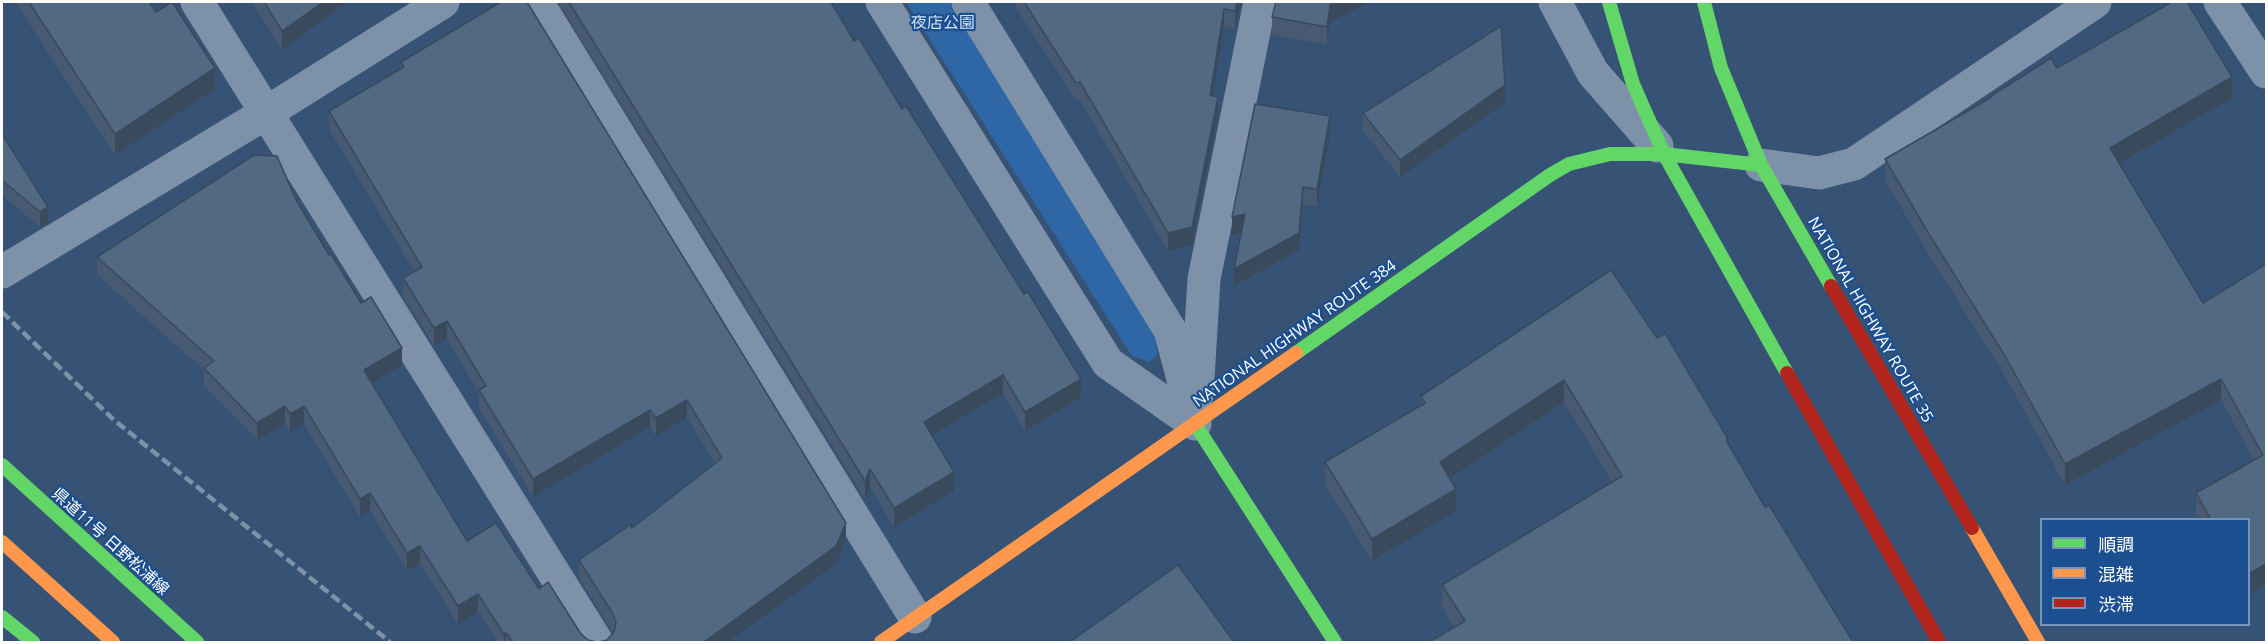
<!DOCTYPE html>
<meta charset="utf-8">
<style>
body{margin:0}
#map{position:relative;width:2268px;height:644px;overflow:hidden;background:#365274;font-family:"Open Sans","Noto Sans JP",sans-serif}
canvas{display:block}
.frame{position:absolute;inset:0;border:3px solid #fff;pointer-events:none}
.legend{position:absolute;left:2040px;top:518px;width:210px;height:108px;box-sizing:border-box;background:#1b4f8f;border:2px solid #7695bc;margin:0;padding:8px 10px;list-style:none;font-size:18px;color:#fff}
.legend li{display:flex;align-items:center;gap:12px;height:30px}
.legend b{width:30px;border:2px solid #7695bc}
</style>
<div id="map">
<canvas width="2268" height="644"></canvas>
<div class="frame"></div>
<ul class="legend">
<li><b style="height:8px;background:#63d668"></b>順調</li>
<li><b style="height:8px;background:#ff974d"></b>混雑</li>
<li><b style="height:8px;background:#b3261e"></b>渋滞</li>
</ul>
</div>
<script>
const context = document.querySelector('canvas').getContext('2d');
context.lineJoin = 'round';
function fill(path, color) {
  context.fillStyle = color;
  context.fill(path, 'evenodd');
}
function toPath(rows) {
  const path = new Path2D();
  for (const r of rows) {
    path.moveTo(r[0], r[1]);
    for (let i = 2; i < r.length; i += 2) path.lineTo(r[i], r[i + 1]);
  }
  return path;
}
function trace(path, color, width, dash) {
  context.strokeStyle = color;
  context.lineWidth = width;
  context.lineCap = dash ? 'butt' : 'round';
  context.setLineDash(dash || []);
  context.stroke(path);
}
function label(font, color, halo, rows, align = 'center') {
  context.font = font + ' "Open Sans","Noto Sans JP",sans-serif';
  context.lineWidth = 4.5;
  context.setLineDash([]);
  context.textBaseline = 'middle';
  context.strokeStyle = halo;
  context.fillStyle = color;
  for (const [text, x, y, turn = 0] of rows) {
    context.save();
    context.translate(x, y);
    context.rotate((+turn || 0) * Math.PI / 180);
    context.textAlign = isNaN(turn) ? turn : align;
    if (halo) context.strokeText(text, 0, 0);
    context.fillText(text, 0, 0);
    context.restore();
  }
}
const green = toPath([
 [906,2,953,2,1155,334,1157,355,1149,362,1132,356]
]);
const street = toPath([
 [197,2,597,642],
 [537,2,915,617],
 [882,2,1108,363,1195,424],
 [968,2,1170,330,1195,424],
 [1555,2,1593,73,1657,146],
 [2220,2,2266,72],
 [1761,165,1819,173,1854,164,2095,2],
 [2,272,266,113,443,2],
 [1197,395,1204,279,1260,2]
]);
const fast = toPath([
 [1609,2,1633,84,1664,154,1787,373],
 [1704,2,1721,68,1761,165,1831,286],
 [1296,353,1550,175,1569,164,1610,154,1664,154,1761,165],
 [1195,424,1335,642],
 [2,465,197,642],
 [2,617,33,642]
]);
const slow = toPath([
 [1972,528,2038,642],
 [2,542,113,642],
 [881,642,1296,353]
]);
const jam = toPath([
 [1831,286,1972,528],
 [1787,373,1939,642]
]);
const rail = toPath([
 [2,312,114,420,390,642]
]);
const wall = toPath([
 [15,2,149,2,156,12,215,89,115,155],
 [252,2,351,2,339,8,282,50],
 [558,2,831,2,854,41,902,109,1081,397,1025,431,1003,393,932,435,954,491,894,527,870,487,865,499],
 [1016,2,1241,2,1235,29,1224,27,1213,96,1218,114,1192,245,1168,251,1080,100,1076,100,1016,8],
 [1272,17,1330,22,1327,44,1272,35],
 [401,62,846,541,836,564,607,640,613,633,579,578,579,560,632,528,715,464,687,418,656,436,650,427,533,497,479,408,479,393,447,339,434,346,403,296,403,278,414,271,329,129,329,111,401,68],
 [2057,68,2232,98,2119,164,2203,303,2266,264,2266,585,2248,595,2248,519,2199,519,2196,514,2196,493,2254,460,2221,400,2065,485,2005,376,1929,255,1885,180,1885,159,1991,98,1991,96],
 [1505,103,1400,177,1363,131,1363,113],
 [2,134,48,222,40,227,2,195],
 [1330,134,1317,207,1303,204,1299,250,1234,286,1241,232,1232,235],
 [296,200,329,255,402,365,372,383,467,541,539,589,588,640,597,642,498,642,478,612,458,624,420,564,407,571,370,511,360,517,304,424,290,432,285,424,257,440,204,386,204,370,97,275,97,257],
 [1611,270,1728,444,1765,507,1853,642,1431,642,1431,641,1454,627,1442,607,1442,585,1612,482,1564,402,1449,478,1456,511,1372,561,1325,485,1325,462,1421,406,1421,396]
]);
const shadedWall = toPath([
 [323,2,351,2,339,8,282,50,282,31],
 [1237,2,1241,2,1235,29,1235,11],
 [1336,2,1370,2,1330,22,1327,44,1327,27,1330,5],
 [1224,9,1224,27,1210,113,1210,95],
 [215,68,215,89,115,155,115,134],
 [2232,77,2232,98,2110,169,2110,148],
 [1505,85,1505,103,1400,177,1400,160],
 [1218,97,1218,114,1192,245,1168,251,1168,233],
 [1330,116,1330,134,1317,207,1317,189],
 [1303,187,1303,204,1299,250,1234,286,1234,269],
 [48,207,48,222,40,227,40,212],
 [1245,214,1245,231,1232,235,1232,217],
 [447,321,447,339,434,346,434,328],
 [402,348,402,365,364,388,364,370],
 [1003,375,1003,393,924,440,924,422],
 [1081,379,1081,397,1025,431,1025,412],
 [2221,379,2221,400,2065,485,2065,464],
 [1564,380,1564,402,1440,485,1440,462],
 [687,400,687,418,656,436,656,418],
 [285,406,285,424,257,440,257,423],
 [304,406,304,424,290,432,290,414],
 [650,410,650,427,533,497,533,479],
 [870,469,870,487,865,499,865,481],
 [954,472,954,491,894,527,894,508],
 [1456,489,1456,511,1372,561,1372,539],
 [370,493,370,511,360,517,360,499],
 [846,523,846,541,836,564,728,642,704,642],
 [420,546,420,564,407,571,407,553],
 [2266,564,2266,585,2248,595,2248,574],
 [478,594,478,612,458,624,458,606],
 [506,633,506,642,504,642,504,634]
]);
const building = toPath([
 [29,2,149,2,156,12,172,2,215,68,115,134,29,2],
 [264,2,323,2,282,31,264,2],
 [501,2,527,2,846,523,836,546,704,642,599,642,607,640,614,632,616,623,613,614,579,560,630,525,632,528,722,458,687,400,656,418,650,410,533,479,479,390,486,386,447,321,434,328,403,278,422,267,329,111,404,67,401,62,501,2],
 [569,2,831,2,854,41,859,38,902,109,906,106,1024,294,1028,292,1081,379,1025,412,1003,375,924,422,954,472,894,508,870,469,865,481,569,2],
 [1024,2,1237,2,1235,11,1224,9,1210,95,1218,97,1192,227,1168,233,1080,82,1076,83,1024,2],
 [1276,2,1336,2,1330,5,1327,27,1272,17,1276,2],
 [2172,2,2187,2,2232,77,2110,148,2203,303,2266,264,2266,564,2248,574,2248,519,2211,519,2196,493,2263,455,2221,379,2065,464,2005,356,1929,234,1885,159,1992,97,1991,96,2051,58,2057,68,2172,2],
 [1501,26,1505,85,1400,160,1363,113,1501,26],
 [1255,104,1330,116,1317,189,1303,187,1299,233,1234,269,1245,214,1232,217,1255,104],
 [2,134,48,207,40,212,2,180,2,134],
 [254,155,277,156,296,200,329,255,331,254,361,303,371,297,402,348,364,370,467,541,496,523,539,589,548,582,581,634,588,640,597,642,513,642,506,633,504,634,478,594,458,606,420,546,407,553,370,493,360,499,304,406,290,414,285,406,257,423,204,368,214,361,97,257,254,155],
 [1611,270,1657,338,1665,333,1728,439,1726,440,1765,507,1769,505,1853,642,1432,642,1431,641,1465,621,1442,585,1622,476,1564,380,1440,462,1456,489,1372,539,1325,462,1425,403,1421,396,1611,270],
 [1178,565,1234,642,1070,642,1178,565]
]);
const parkNames = [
 ["夜店公園",943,23]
];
const streetNames = [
 ["NATIONAL HIGHWAY ROUTE 35",1870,320,60],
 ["NATIONAL HIGHWAY ROUTE 384",1295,334,-35],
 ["県道11号 日野松浦線",110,542,42]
];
fill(green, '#2f66a5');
trace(street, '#7d92a8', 33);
trace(fast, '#63d668', 14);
trace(slow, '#ff974d', 14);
trace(jam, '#b3261e', 14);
trace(rail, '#7e92a7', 4.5, [10, 4.5]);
fill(wall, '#475a72');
fill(shadedWall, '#394a5c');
fill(building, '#526984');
trace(building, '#394a5c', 1.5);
label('16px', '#cfe3fa', '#1b4f8f', parkNames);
label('16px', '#fff', '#1b4f8f', streetNames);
</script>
